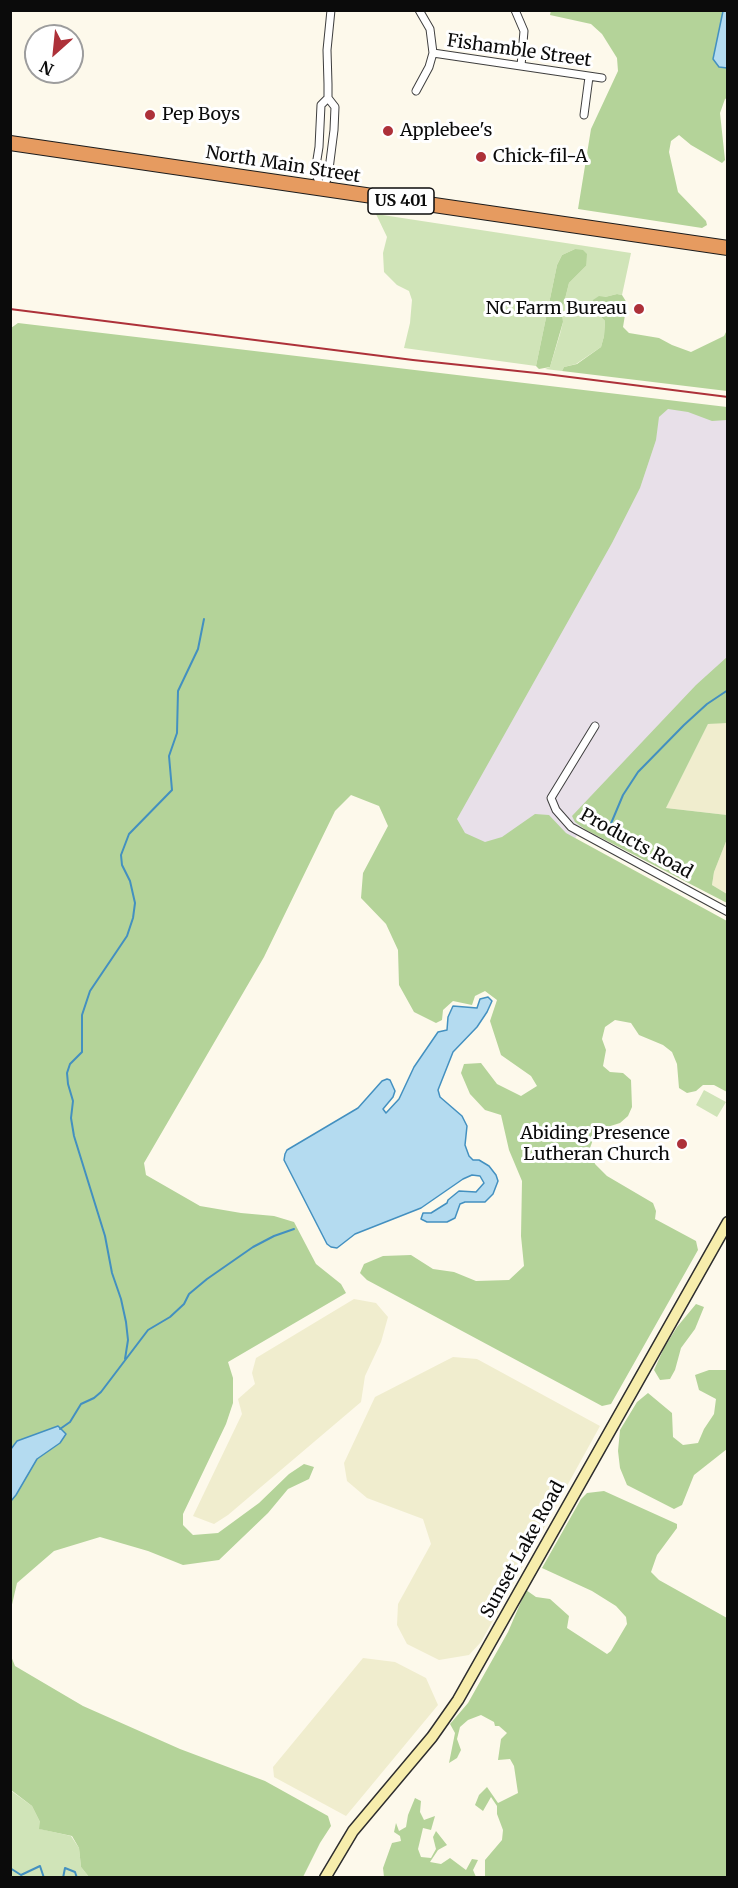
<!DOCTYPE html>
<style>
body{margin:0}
#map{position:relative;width:738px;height:1888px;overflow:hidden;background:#fdf9eb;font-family:Merriweather,serif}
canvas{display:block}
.frame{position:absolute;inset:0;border:12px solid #0b0b0b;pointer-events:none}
.north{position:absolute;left:24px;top:24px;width:60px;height:60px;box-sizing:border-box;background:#fff;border:2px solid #9d9d9d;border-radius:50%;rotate:207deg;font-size:16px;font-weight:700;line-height:24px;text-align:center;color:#0b0b0b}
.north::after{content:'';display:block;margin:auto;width:21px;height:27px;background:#ad3139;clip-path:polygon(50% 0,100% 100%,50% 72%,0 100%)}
</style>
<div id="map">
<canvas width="738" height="1888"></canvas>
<div class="frame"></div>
<div class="north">N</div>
</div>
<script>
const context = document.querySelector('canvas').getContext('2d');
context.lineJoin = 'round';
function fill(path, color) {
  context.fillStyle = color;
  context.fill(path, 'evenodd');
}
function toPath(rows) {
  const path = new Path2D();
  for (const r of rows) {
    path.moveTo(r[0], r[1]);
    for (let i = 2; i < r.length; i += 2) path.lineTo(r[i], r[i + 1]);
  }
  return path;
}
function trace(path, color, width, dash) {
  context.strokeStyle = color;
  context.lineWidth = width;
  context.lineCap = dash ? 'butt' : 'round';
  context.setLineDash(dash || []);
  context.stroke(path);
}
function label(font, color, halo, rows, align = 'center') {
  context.font = font + ' Merriweather,serif';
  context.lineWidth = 6;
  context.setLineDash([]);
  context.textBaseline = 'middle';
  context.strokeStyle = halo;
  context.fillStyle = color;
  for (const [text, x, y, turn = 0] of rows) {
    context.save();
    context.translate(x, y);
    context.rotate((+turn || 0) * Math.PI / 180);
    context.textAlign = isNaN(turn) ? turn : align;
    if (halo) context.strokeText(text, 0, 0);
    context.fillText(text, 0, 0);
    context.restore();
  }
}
const industrial = toPath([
 [661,405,727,414,727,687,586,822,572,843,427,851]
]);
const farmland = toPath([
 [725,722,727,723,727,815,666,808,708,724],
 [727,839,727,894,712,885,714,872],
 [354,1299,376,1303,388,1317,381,1342,365,1376,361,1402,228,1515,214,1524,193,1516,242,1414,238,1399,255,1384,252,1373,256,1358],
 [453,1357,477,1359,600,1426,481,1642,469,1655,439,1660,407,1644,397,1625,398,1604,431,1544,423,1519,367,1498,347,1481,344,1463,375,1397],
 [363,1658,395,1662,426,1678,438,1705,346,1816,274,1777,273,1767]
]);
const green = toPath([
 [376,214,631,253,622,295,617,294,605,297,599,315,605,321,604,336,601,347,576,364,564,367,562,371,545,369,550,367,560,334,563,322,562,311,569,283,586,266,575,249,562,255,557,265,536,366,404,348,410,323,412,300,409,291,397,285,384,272,383,253,387,237],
 [704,1090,726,1102,717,1117,696,1105],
 [10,1790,32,1806,40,1822,40,1829,71,1836,79,1848,81,1867,89,1877,11,1877]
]);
const forest = toPath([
 [551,10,723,11,713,59,719,67,727,68,727,98,725,99,720,113,725,160,722,163,691,145,679,135,671,141,669,152,678,192,706,221,707,225,702,228,578,209,591,129,618,71,617,58,602,34,591,24,550,15],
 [575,249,583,250,587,254,586,266,569,283,562,311,563,322,550,367,539,369,536,366,557,265,562,255],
 [617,294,622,295,627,303,623,327,629,333,659,338,672,345,691,352,724,336,727,330,727,391,562,371,564,367,577,364,601,347,604,336,605,321,592,308,593,300,599,296,605,297],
 [18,323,727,407,727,420,712,421,688,412,668,409,659,417,656,440,640,488,612,543,457,819,465,833,485,842,502,837,535,814,549,815,566,833,727,921,727,1092,714,1085,703,1085,696,1091,687,1093,679,1088,677,1064,672,1052,663,1045,639,1035,631,1023,615,1020,605,1027,602,1039,606,1050,603,1066,610,1072,623,1073,631,1080,632,1107,628,1116,620,1123,604,1128,595,1134,590,1148,595,1164,607,1176,653,1203,656,1211,655,1219,696,1241,698,1250,611,1404,602,1406,367,1280,360,1273,364,1264,383,1256,411,1255,433,1269,454,1272,476,1281,509,1280,524,1266,521,1236,522,1181,509,1150,501,1115,485,1110,470,1094,461,1073,464,1064,481,1063,497,1084,521,1096,537,1086,531,1076,501,1055,490,1021,497,1000,485,991,475,996,472,1005,453,1001,443,1010,442,1020,436,1023,414,1012,399,985,398,950,386,924,361,898,363,873,388,826,379,806,351,795,335,811,264,957,144,1163,146,1175,200,1206,241,1213,274,1216,294,1222,316,1264,341,1284,346,1293,228,1362,233,1378,233,1403,226,1424,183,1514,183,1525,193,1535,218,1533,259,1503,289,1474,304,1464,314,1467,309,1479,288,1489,268,1513,219,1560,183,1565,148,1551,100,1537,54,1551,17,1583,11,1609,11,328],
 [727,657,727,723,708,724,666,808,727,815,727,839,714,872,712,885,727,894,727,903,586,830,575,822,572,816,696,685],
 [696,1304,704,1307,695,1329,681,1348,675,1370,670,1379,660,1380,654,1370,664,1348,677,1327],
 [709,1370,727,1370,727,1449,694,1475,682,1505,674,1509,627,1485,620,1468,618,1451,620,1430,637,1402,648,1393,672,1413,673,1437,683,1445,698,1443,704,1429,714,1414,716,1399,699,1390,695,1375],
 [604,1491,677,1524,677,1528,657,1555,651,1572,659,1580,727,1618,727,1877,485,1877,485,1860,502,1840,503,1830,497,1814,497,1806,491,1797,483,1811,475,1805,479,1795,487,1787,498,1803,518,1793,514,1766,510,1759,498,1760,501,1739,507,1733,499,1726,495,1726,494,1722,481,1715,468,1720,460,1727,457,1739,461,1750,457,1758,449,1763,455,1733,450,1724,468,1703,508,1632,526,1590,536,1597,550,1599,569,1616,567,1628,607,1654,611,1651,627,1624,626,1617,616,1606,592,1591,542,1568,581,1499,587,1493],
 [11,1656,15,1666,83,1706,180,1749,265,1781,328,1816,331,1826,320,1843,303,1877,89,1877,81,1867,79,1848,72,1836,39,1829,40,1822,32,1806,11,1790],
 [415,1798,421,1801,420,1812,424,1820,435,1816,431,1830,423,1828,418,1849,421,1857,431,1858,436,1849,433,1837,436,1831,447,1845,438,1850,430,1862,441,1864,450,1858,466,1870,472,1859,478,1860,473,1870,476,1877,384,1877,383,1868,392,1843,401,1841,400,1836,394,1832,396,1823,399,1831,406,1827,408,1815]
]);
const water = toPath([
 [723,11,727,11,727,68,719,67,713,59,723,11],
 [488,997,492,1001,487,1012,477,1027,453,1052,438,1090,440,1097,462,1116,467,1126,465,1145,469,1156,473,1160,479,1160,489,1166,496,1175,498,1181,493,1194,485,1202,465,1202,460,1204,455,1218,447,1222,427,1222,421,1219,423,1213,431,1213,447,1203,448,1200,459,1191,476,1192,484,1183,480,1176,472,1175,463,1179,421,1208,355,1234,337,1248,331,1247,327,1244,284,1160,285,1154,287,1150,358,1108,382,1081,387,1079,390,1080,395,1091,393,1097,383,1109,386,1113,399,1099,414,1067,438,1032,447,1030,448,1017,453,1006,477,1008,480,999,488,997],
 [58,1426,66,1434,60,1443,37,1459,16,1495,11,1501,11,1449,17,1441,58,1426]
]);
const stream = toPath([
 [607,833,623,795,638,772,684,725,707,704,728,690],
 [125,1359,128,1340,126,1322,121,1299,112,1273,105,1236,74,1136,71,1118,73,1101,68,1084,67,1073,70,1064,82,1052,82,1015,90,991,127,936,133,918,135,903,130,881,122,865,121,855,129,834,172,790,169,756,177,733,178,691,198,649,204,619],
 [60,1429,70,1422,81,1404,94,1398,101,1392,148,1330,170,1317,184,1304,189,1294,207,1279,253,1247,274,1236,294,1229],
 [10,1868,21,1875,40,1866,44,1878],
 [63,1878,65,1868,75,1872,77,1878]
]);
const street = toPath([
 [515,10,524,31,521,66],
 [433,53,602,78],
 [416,91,429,67,433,53,430,29,419,10],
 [584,115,589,77],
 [322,189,315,172,319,147,321,105,328,98],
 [322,190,328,177,334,130,335,107,328,98,328,84,327,50,331,10],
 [595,726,551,798,556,810,571,827,728,912]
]);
const secondary = toPath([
 [325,1878,353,1831,432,1737,458,1700,728,1222]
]);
const highway = toPath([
 [10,143,728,248]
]);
const rail = toPath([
 [10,309,413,360,546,374,728,397]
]);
const markers = [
 [150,115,6,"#ad3139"],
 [388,131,6,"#ad3139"],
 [481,157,6,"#ad3139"],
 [639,309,6,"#ad3139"],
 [682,1144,6,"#ad3139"]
];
const shields = [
 [401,201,66]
];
const shieldNames = [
 ["US 401",401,201]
];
const streetNames = [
 ["Fishamble Street",519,51,8],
 ["North Main Street",283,165,9],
 ["Products Road",636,844,29],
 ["Sunset Lake Road",523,1550,-61]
];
const poiNames = [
 ["Pep Boys",162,115],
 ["Applebee's",400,131],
 ["Chick-fil-A",493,157],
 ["NC Farm Bureau",627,309,"right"],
 ["Abiding Presence",670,1134,"right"],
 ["Lutheran Church",670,1155,"right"]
];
fill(industrial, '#e8e0e9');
fill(farmland, '#f0edce');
fill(green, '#d0e4b8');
fill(forest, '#b4d399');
fill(water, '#b4dbf0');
trace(water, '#4390c0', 1.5);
trace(stream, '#4390c0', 2);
trace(street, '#3e3e3e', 9);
trace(secondary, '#2d2d2d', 13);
trace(highway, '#1c1c1c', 16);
trace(street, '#fff', 7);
trace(secondary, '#f7edac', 10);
trace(highway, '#e69b60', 14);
trace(rail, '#ad3139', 2);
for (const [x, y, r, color] of markers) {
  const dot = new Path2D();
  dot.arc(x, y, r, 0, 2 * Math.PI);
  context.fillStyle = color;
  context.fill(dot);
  trace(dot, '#fff', 2);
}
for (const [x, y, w] of shields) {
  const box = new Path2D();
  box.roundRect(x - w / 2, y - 13, w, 26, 4.5);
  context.fillStyle = '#fff';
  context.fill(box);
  trace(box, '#0b0b0b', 1.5);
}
label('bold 16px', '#0b0b0b', null, shieldNames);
label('18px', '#0b0b0b', '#fff', streetNames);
label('18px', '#0b0b0b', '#fff', poiNames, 'left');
</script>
